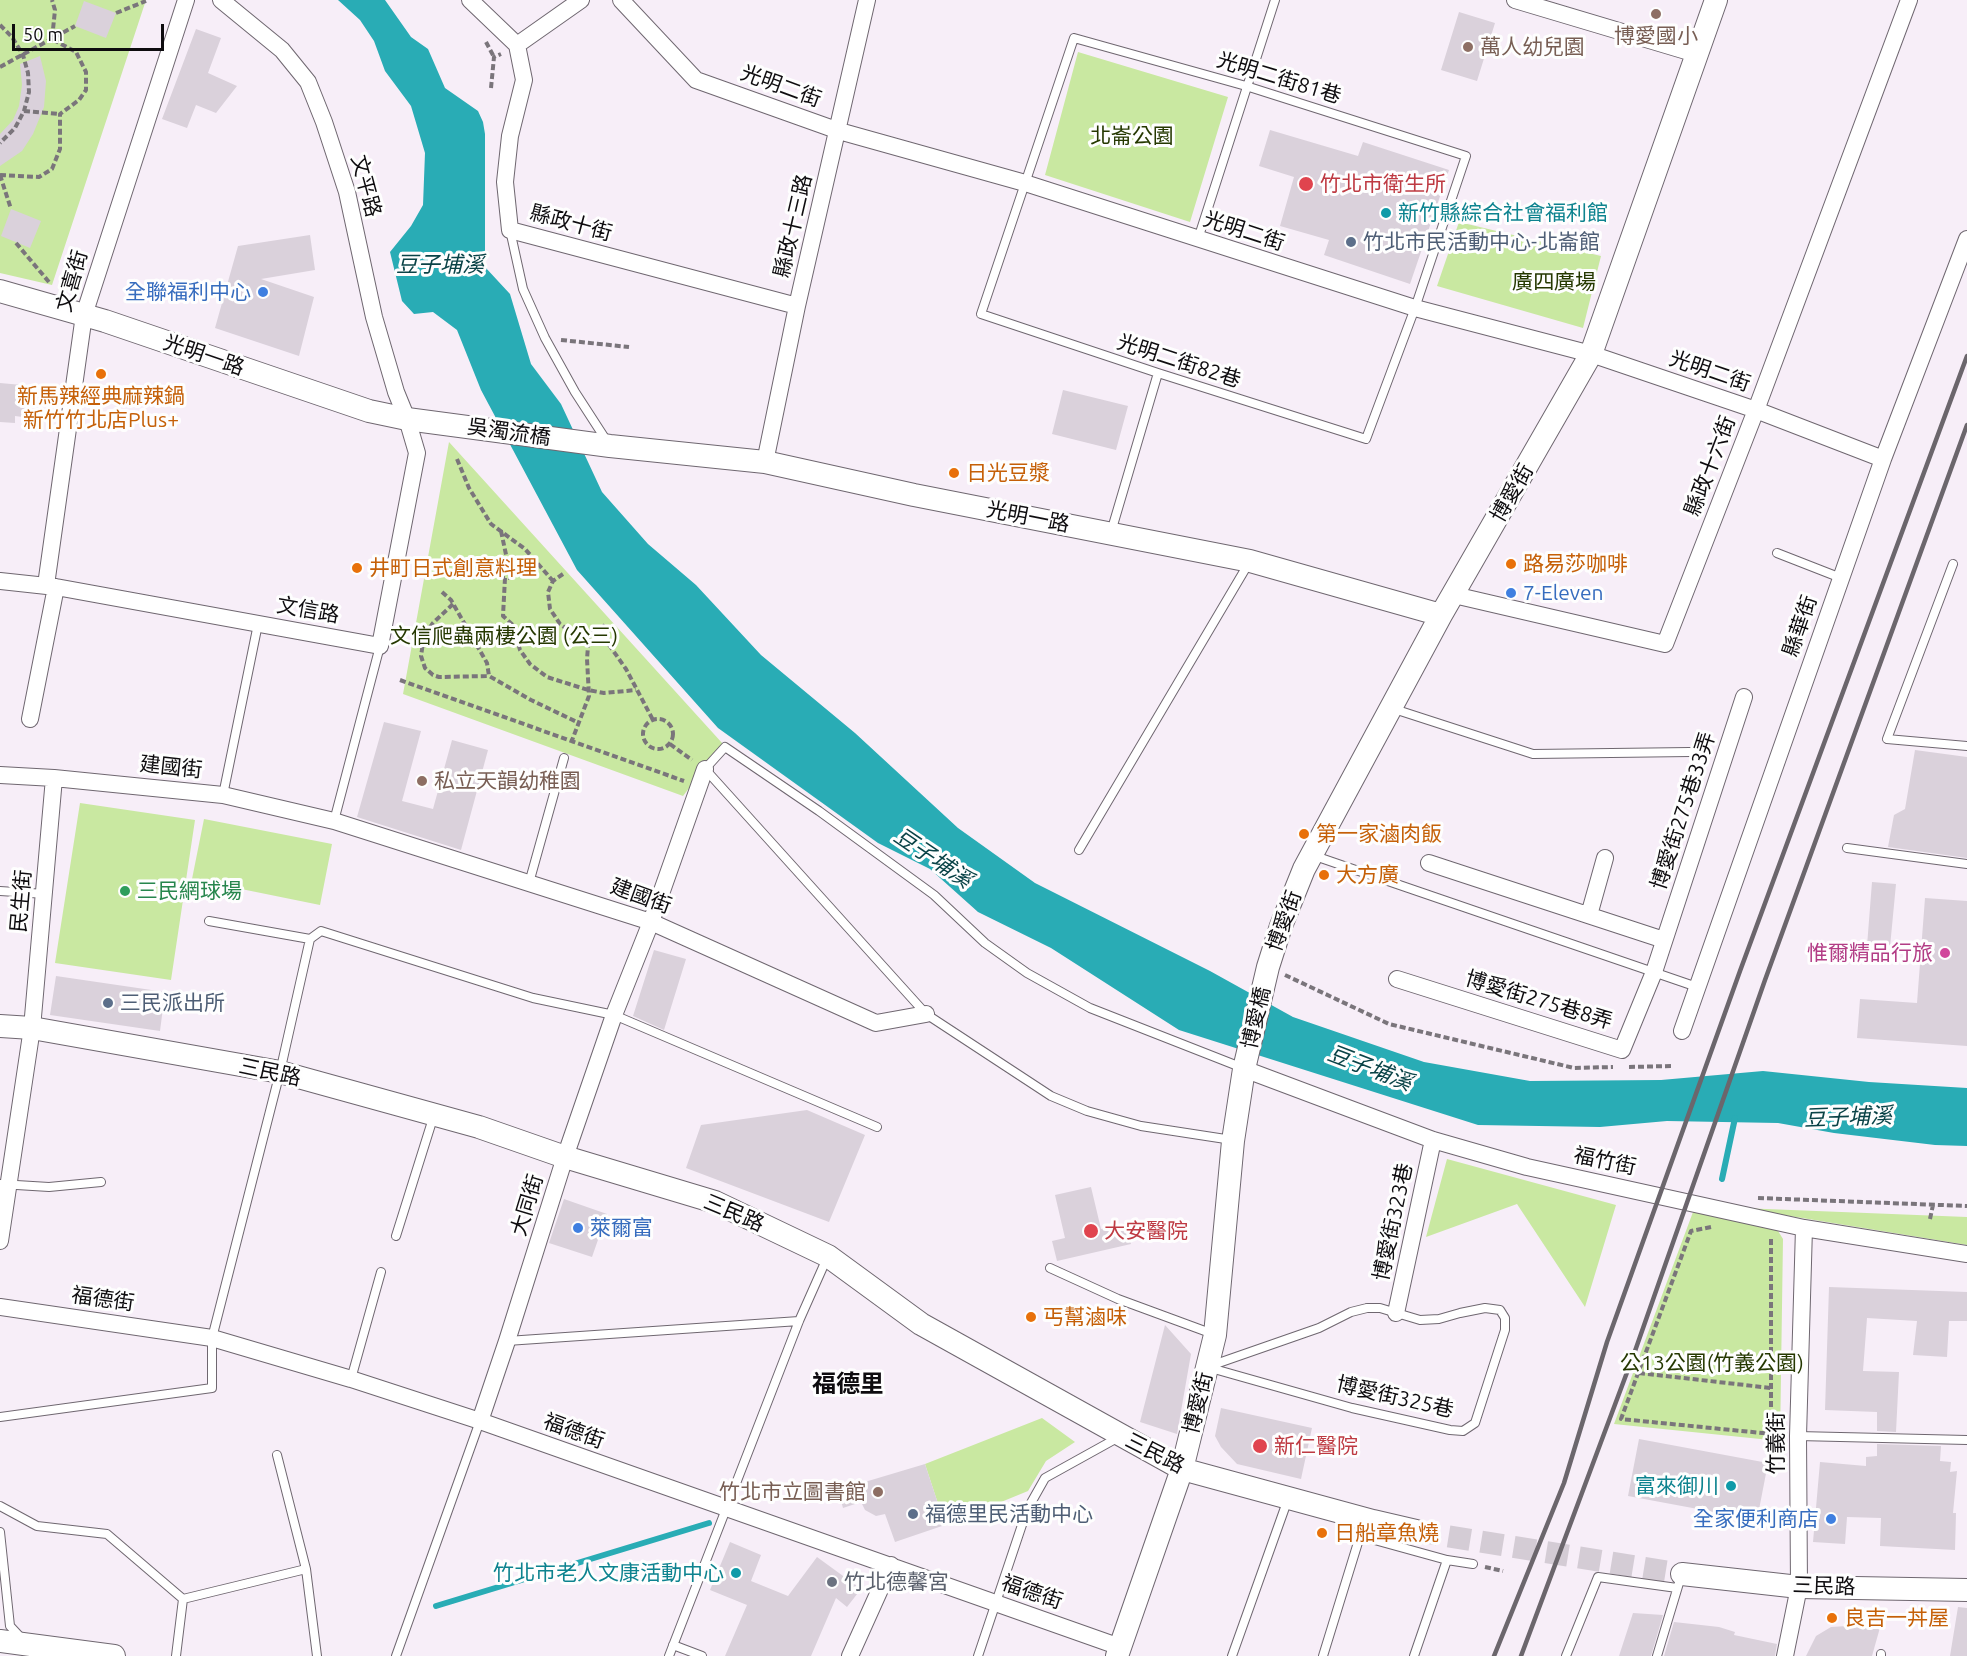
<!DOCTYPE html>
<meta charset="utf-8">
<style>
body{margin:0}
#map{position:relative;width:1967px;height:1656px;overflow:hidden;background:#f7eef8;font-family:Ubuntu,sans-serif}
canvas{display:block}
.scale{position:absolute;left:12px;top:24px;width:152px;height:27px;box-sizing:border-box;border:3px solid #0e0c0f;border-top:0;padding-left:8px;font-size:18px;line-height:21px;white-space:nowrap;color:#0e0c0f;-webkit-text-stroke:4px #fefefe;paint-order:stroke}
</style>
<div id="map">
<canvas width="1967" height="1656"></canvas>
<div class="scale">50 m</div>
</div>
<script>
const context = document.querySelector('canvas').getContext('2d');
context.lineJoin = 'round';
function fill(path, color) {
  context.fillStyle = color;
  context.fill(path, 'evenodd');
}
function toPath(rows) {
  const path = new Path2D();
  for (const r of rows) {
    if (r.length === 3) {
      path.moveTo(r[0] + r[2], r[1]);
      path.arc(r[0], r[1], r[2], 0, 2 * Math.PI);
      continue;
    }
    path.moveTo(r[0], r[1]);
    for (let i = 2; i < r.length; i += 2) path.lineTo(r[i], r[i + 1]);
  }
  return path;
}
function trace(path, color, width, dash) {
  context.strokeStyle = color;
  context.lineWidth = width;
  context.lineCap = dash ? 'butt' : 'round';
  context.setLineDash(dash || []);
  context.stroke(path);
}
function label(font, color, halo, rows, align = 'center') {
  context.font = font + ' Ubuntu,"Noto Sans TC",sans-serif';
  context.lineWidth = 6;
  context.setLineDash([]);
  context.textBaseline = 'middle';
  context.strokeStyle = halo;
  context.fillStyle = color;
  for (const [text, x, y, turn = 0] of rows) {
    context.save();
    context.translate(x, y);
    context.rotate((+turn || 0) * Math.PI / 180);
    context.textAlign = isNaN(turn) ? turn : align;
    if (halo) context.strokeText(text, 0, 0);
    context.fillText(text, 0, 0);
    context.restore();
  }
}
const green = toPath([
 [0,0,146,0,52,285,0,273],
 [1078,52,1228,97,1190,222,1045,175],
 [1459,222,1601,256,1583,328,1437,286],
 [449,442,723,744,683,796,403,694],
 [80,803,195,820,171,980,55,963],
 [204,819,332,844,320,905,192,879],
 [1447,1159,1616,1205,1585,1307,1517,1204,1426,1237],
 [1741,1208,1967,1217,1967,1245],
 [1693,1212,1775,1226,1783,1239,1780,1441,1614,1424],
 [1042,1418,1075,1442,1046,1461,1028,1491,945,1525,925,1464]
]);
const water = toPath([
 [338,0,385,0,411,37,428,49,445,88,478,111,483,122,485,134,485,267,510,294,531,364,561,404,602,492,648,544,696,585,761,655,855,733,958,828,1035,883,1210,971,1293,1017,1424,1062,1530,1081,1661,1080,1763,1071,1869,1082,1967,1088,1967,1146,1935,1145,1834,1133,1778,1123,1667,1121,1600,1127,1478,1125,1179,1030,1051,948,978,912,930,869,878,843,718,728,577,570,481,390,457,330,433,312,414,314,402,301,390,252,411,226,423,205,425,153,411,106,385,71,374,41,360,20]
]);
const stream = toPath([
 [1722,1179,1735,1118],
 [436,1606,709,1523]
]);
const building = toPath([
 [84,1,116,13,106,38,75,26],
 [1459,12,1495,23,1477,81,1441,70],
 [196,29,221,38,208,73,237,86,216,113,196,105,187,128,162,119],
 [40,56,46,81,44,107,33,134,22,151,0,166,0,134,13,120,19,106,22,85,20,64],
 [1270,130,1358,156,1363,142,1449,170,1410,284,1324,255,1329,240,1280,226,1294,177,1259,166],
 [11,209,41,221,30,248,1,236],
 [310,235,315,270,261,279,314,297,299,356,215,328,238,246],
 [0,383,33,386,30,418,15,416,15,423,0,422],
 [1063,390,1128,406,1116,450,1052,434],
 [384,722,421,731,402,801,433,809,452,740,488,750,461,850,357,817],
 [1915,750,1967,757,1967,858,1888,847,1894,815,1905,809],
 [1872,882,1896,884,1890,947,1867,946],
 [1925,898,1967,901,1967,1046,1857,1038,1860,999,1917,1003],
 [654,950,686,959,664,1030,633,1016],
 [56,976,165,992,160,1031,50,1015],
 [807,1110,865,1135,829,1222,686,1168,701,1125],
 [1091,1187,1101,1229,1126,1223,1131,1244,1057,1261,1052,1241,1065,1238,1055,1195],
 [564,1199,607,1214,592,1257,549,1243],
 [1829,1287,1967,1292,1967,1321,1949,1321,1947,1357,1913,1355,1917,1321,1867,1318,1863,1371,1899,1372,1896,1432,1877,1431,1877,1412,1825,1410],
 [1165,1325,1191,1354,1177,1434,1140,1422],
 [1221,1408,1312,1428,1301,1479,1237,1464,1221,1447,1215,1436],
 [1639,1439,1768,1463,1757,1520,1628,1496],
 [1877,1444,1941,1446,1940,1461,1951,1462,1950,1472,1957,1471,1953,1513,1956,1513,1955,1550,1880,1546,1881,1518,1847,1517,1845,1544,1813,1542,1820,1462,1866,1466,1866,1457,1877,1456],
 [925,1464,945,1525,895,1542,885,1514,876,1516,865,1510,861,1502,843,1508,838,1490],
 [730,1542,761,1555,751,1581,788,1596,817,1557,861,1589,847,1607,836,1598,811,1656,725,1656,747,1605,710,1590],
 [1958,1607,1967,1608,1967,1656,1950,1656],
 [1633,1613,1663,1615,1651,1656,1619,1656],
 [1674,1622,1719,1627,1735,1632,1734,1635,1777,1644,1775,1656,1664,1656],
 [1881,1624,1872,1656,1806,1656,1816,1636,1831,1627]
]);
const secondaryTunnel = toPath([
 [1416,1531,1682,1574]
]);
const path = toPath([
 [116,13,146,1],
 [0,25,12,37,23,55,28,73,29,92,24,111,15,128,0,143],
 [486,42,494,57],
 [0,67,75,26],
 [491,88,494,57,501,54],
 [24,111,60,114],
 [0,175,39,177,52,169,60,149,60,114,79,100,86,90,86,72,76,52,52,39,55,10,52,0],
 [0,175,11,209],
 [16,243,49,282],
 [561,340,629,347],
 [457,459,469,488,491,524,525,549,553,581],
 [501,531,511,578,505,578,503,616,513,625,520,650,530,664,547,677,588,690,604,693,636,690],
 [563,574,553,581,548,592,550,609,560,624,568,630,584,634,595,633,605,625],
 [442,592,451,600,487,663,489,676,531,700,579,723],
 [453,604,433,623,424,636,421,656,425,668,433,675,439,677,489,676],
 [595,633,607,642,626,669,653,720],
 [400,680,684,781],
 [658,734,15],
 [571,743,589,696,587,659,589,634],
 [670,744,692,760],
 [1285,975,1389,1024,1574,1068,1613,1067],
 [1629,1067,1672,1066],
 [1758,1198,1967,1206],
 [1930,1219,1933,1205],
 [1711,1227,1691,1231,1621,1419,1782,1435],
 [1639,1373,1771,1388],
 [1771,1434,1771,1238],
 [1485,1567,1503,1571]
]);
const lane = toPath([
 [1074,38,1246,86,1466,156,1415,308,1366,439,1158,373,981,314,1074,38],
 [510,230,523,289,545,338,575,392,608,443],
 [1198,239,1275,0],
 [1111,532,1158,373],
 [1777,553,1841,578],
 [1953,564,1887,739,1967,746],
 [1391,708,1533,754,1690,752],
 [223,795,258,624],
 [334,821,380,646],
 [1847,848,1967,864],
 [1079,850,1250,561],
 [1312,855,1697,987],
 [529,883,564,758],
 [0,891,45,894],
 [209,921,310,939],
 [310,939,321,931,533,998,614,1015,877,1127],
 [1232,1140,1141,1126,1087,1111,1051,1096,926,1014,705,769,725,747,819,811,934,895,985,943,1027,973,1090,1008,1243,1068],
 [0,1184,49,1187,101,1182],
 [396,1236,434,1115],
 [1050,1268,1118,1299,1213,1334],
 [1367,1308,1380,1308,1420,1320,1439,1319,1460,1313,1485,1308,1500,1310,1505,1318,1505,1330,1475,1423,1463,1431,1450,1430,1352,1408,1207,1367,1319,1328,1351,1312,1367,1308],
 [507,1341,799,1321],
 [351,1379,381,1272],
 [0,1417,212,1388,212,1338,280,1072,310,939],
 [1798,1436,1967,1440],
 [277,1455,306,1569,317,1656],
 [0,1506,37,1526,107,1534,183,1599,176,1656],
 [0,1532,10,1626,23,1640],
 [1360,1536,1447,1560,1473,1564],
 [183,1599,306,1569],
 [673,1645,702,1656],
 [396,1656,480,1421],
 [669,1656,799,1321,827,1258],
 [978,1656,1027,1510,1045,1478,1119,1437],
 [1232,1656,1288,1499],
 [1323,1656,1360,1536,1371,1524],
 [1414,1656,1447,1560],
 [1566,1656,1598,1577,1677,1588],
 [1657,1656,1679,1583],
 [1881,1656,1881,1654]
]);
const street = toPath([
 [470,0,517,45,524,80,510,136,505,182,510,230,797,306],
 [621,0,696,80,839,131,1025,183,1415,308,1591,354,1756,410,1883,459],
 [1515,0,1696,54],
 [517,45,581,0],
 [765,462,797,306,867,0],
 [0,581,56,587,380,646,417,453,407,419,396,392,374,317,347,192,324,122,308,82,282,50,221,0],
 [46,585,84,315,186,0],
 [1454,595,1665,644,1756,410,1909,0],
 [30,719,56,587],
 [0,775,54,778,223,795,334,821,651,922,876,1023,926,1014],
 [1429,863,1664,940],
 [1589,915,1605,858],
 [1397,979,1622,1050,1654,972,1744,697],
 [1682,1031,1883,459,1967,239],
 [1244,1069,1433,1140,1527,1167,1804,1228,1967,1254],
 [0,1241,32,1028,54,778],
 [0,1307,212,1338,351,1379,480,1421,1120,1647],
 [1396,1313,1433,1140],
 [480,1421,507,1341,565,1157,614,1015,651,922,705,769],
 [850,1656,891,1565],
 [1785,1656,1799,1587,1798,1436,1804,1228]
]);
const secondary = toPath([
 [0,291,105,321,369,411,407,419,610,446,765,462,914,495,1250,561,1441,615],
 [0,1026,32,1028,280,1072,479,1127,565,1157,715,1202,828,1256,921,1324,1182,1469,1373,1521,1416,1531],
 [1682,1574,1799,1587,1967,1590],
 [0,1641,114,1656],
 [1117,1656,1182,1469,1215,1335,1233,1141,1244,1069,1268,967,1281,926,1304,869,1441,615,1591,354,1716,0]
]);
const rail = toPath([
 [1494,1656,1564,1483,1607,1342,1740,971,1967,356],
 [1521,1656,1635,1351,1765,980,1967,425]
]);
const markers = [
 [1656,14,6,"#8d6e63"],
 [1468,47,6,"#8d6e63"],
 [1306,184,8,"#e0444e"],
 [1386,213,6,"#0f9aa8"],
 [1351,242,6,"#5c6f8a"],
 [263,292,6,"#3f7fe0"],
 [101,374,6,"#e8710a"],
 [954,473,6,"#e8710a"],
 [1511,564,6,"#e8710a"],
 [357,568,6,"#e8710a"],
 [1511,593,6,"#3f7fe0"],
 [422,781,6,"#8d6e63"],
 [1304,834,6,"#e8710a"],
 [1324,875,6,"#e8710a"],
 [125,891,6,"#2e9e5b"],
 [1945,953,6,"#d1479c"],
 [108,1003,6,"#5c6f8a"],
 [578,1228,6,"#3f7fe0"],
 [1091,1231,8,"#e0444e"],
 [1031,1317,6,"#e8710a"],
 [1260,1446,8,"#e0444e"],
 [1731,1486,6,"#0f9aa8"],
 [878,1492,6,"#8d6e63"],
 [913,1514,6,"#5c6f8a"],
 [1831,1519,6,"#3f7fe0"],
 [1322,1533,6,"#e8710a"],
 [736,1573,6,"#0f9aa8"],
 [832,1582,6,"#6b7280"],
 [1832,1618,6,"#e8710a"]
];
const educationNames = [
 ["博愛國小",1656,36,"center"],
 ["萬人幼兒園",1480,47],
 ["私立天韻幼稚園",434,781],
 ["竹北市立圖書館",866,1492,"right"]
];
const streetNames = [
 ["光明二街81巷",1279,78,17],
 ["光明二街",781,86,20],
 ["文平路",366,186,75],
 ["縣政十街",571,223,15],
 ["縣政十三路",793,226,-77],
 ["光明二街",1244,231,18],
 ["文喜街",72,281,-74],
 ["光明一路",204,355,19],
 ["光明二街82巷",1179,361,18],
 ["光明二街",1710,371,19],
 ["吳濁流橋",509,432,8],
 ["縣政十六街",1710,466,-69],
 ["博愛街",1512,493,-60],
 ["光明一路",1028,517,11],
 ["文信路",308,610,10],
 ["縣華街",1800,626,-71],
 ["建國街",171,767,6],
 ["博愛街275巷33弄",1683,811,-72],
 ["建國街",641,896,20],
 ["民生街",21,901,-85],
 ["博愛街",1284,921,-70],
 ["博愛街275巷8弄",1539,1000,17],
 ["博愛橋",1256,1018,-77],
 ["三民路",270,1072,12],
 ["福竹街",1605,1161,12],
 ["大同街",527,1205,-73],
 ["三民路",734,1213,23],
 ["博愛街323巷",1393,1222,-78],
 ["福德街",103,1299,8],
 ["博愛街325巷",1395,1397,13],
 ["博愛街",1198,1403,-76],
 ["福德街",574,1431,20],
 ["竹義街",1776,1443,-90],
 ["三民路",1155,1453,27],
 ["三民路",1824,1586,2],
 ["福德街",1032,1592,19]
];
const parkNames = [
 ["北崙公園",1132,136],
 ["廣四廣場",1554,282],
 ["文信爬蟲兩棲公園 (公三)",504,636],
 ["公13公園(竹義公園)",1712,1363]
];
const healthNames = [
 ["竹北市衛生所",1320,184],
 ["大安醫院",1104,1231],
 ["新仁醫院",1274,1446]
];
const cultureNames = [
 ["新竹縣綜合社會福利館",1398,213,"left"],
 ["富來御川",1719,1486],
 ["竹北市老人文康活動中心",724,1573]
];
const serviceNames = [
 ["竹北市民活動中心-北崙館",1363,242],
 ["三民派出所",120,1003],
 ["福德里民活動中心",925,1514]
];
const shopNames = [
 ["全聯福利中心",251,292],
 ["7-Eleven",1523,593,"left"],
 ["萊爾富",590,1228,"left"],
 ["全家便利商店",1819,1519]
];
const foodNames = [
 ["新馬辣經典麻辣鍋",101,396,"center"],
 ["新竹竹北店Plus+",101,420,"center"],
 ["日光豆漿",966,473],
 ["路易莎咖啡",1523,564],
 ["井町日式創意料理",369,568],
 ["第一家滷肉飯",1316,834],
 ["大方廣",1336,875],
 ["丐幫滷味",1043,1317],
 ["日船章魚燒",1334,1533],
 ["良吉一丼屋",1844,1618]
];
const leisureNames = [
 ["三民網球場",137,891]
];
const hotelNames = [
 ["惟爾精品行旅",1933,953]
];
const worshipNames = [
 ["竹北德馨宮",844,1582]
];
const waterNames = [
 ["豆子埔溪",440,265],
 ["豆子埔溪",933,858,34],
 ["豆子埔溪",1370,1068,21],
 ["豆子埔溪",1848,1117,-2]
];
const quarterNames = [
 ["福德里",848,1384]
];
fill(green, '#c9e8a1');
fill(water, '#29acb5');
trace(stream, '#29acb5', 6);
fill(building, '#dad1db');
trace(secondaryTunnel, '#d4ccd5', 22, [22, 11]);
trace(lane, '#6f6770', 10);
trace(street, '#6f6770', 18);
trace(secondary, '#6f6770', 24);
trace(path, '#7a757b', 4, [6, 3]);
trace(lane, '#fff', 8);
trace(street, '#fff', 16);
trace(secondary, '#fff', 22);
trace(rail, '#6b666c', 4.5);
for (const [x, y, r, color] of markers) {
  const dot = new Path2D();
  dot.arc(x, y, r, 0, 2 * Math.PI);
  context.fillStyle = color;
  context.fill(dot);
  trace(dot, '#fefefe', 2);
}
label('21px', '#785e54', '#fefefe', educationNames, 'left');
label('21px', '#0e0c0f', '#fefefe', streetNames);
label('21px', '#253800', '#fefefe', parkNames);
label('21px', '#be3a42', '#fefefe', healthNames, 'left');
label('21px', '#0d838f', '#fefefe', cultureNames, 'right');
label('21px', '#4e5e75', '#fefefe', serviceNames, 'left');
label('21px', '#366cbe', '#fefefe', shopNames, 'right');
label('21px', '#c56008', '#fefefe', foodNames, 'left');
label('21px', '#27864d', '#fefefe', leisureNames, 'left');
label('21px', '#b23c85', '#fefefe', hotelNames, 'right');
label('21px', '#5b616d', '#fefefe', worshipNames, 'left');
label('italic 22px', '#0a4347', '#fefefe', waterNames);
label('bold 24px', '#0e0c0f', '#fefefe', quarterNames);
</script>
